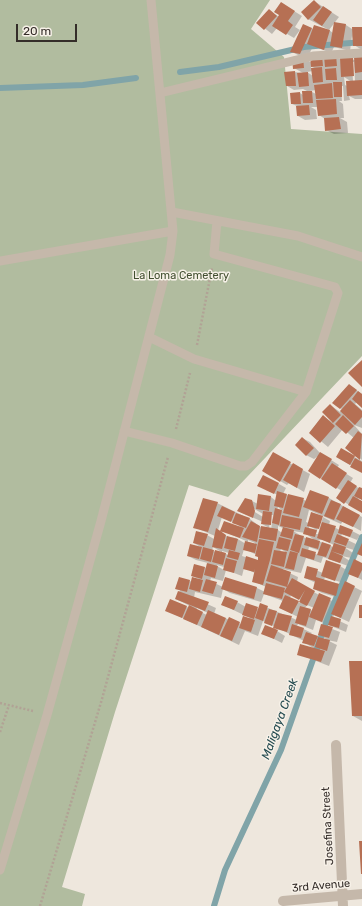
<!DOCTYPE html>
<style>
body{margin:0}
#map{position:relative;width:362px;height:906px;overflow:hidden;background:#eee7dd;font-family:Rubik,sans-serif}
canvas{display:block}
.scale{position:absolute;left:16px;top:24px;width:61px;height:18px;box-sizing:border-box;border:2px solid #342d29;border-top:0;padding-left:5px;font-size:12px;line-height:14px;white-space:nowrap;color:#342d29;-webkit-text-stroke:3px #f7f1e8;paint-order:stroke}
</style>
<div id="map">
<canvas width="362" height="906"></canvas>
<div class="scale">20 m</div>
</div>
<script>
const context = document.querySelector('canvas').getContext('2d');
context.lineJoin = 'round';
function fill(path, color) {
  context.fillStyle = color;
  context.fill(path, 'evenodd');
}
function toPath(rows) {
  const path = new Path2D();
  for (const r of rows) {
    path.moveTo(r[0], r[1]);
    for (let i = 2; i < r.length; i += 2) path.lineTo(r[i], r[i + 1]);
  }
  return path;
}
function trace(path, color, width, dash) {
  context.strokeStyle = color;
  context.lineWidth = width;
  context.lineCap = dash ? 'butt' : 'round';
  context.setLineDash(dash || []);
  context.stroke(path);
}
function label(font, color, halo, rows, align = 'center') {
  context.font = font + ' Rubik,sans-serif';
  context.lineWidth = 3;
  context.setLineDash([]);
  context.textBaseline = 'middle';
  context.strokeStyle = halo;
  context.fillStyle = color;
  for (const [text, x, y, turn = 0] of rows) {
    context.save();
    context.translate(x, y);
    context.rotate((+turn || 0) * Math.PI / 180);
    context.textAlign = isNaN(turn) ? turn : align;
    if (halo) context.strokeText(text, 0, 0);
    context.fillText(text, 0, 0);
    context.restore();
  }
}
const green = toPath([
 [0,0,270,0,251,29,284,57,291,129,362,134,362,356,228,497,189,485,115,712,62,887,85,894,82,906,0,906]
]);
const shadow = toPath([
 [314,1,339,17,329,30,333,33,335,23,346,25,352,29,362,28,362,50,354,45,352,36,350,51,334,47,331,53,313,46,308,57,301,56,312,63,311,57,356,60,362,57,362,99,355,99,349,96,350,100,344,101,343,86,341,86,342,101,339,101,343,104,344,118,340,118,347,122,348,133,334,134,326,130,325,119,319,115,318,107,311,107,316,110,317,119,305,120,298,116,297,106,292,104,291,94,300,93,303,95,309,92,303,89,294,90,287,86,294,72,303,73,294,68,302,57,292,52,304,25,313,29,329,30,308,19],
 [352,62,354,62,355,81,353,81],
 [311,66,316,69,311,69],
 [313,71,313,76,307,72],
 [344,77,352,82,347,86,345,85],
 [316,90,316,94,310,91],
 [289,8,302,16,295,27,300,30,294,38,277,28,272,34,258,23,269,10,279,17],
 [349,385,362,394,362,406,357,402,355,404,362,410,362,428,354,425,362,434,362,460,346,447,354,438,343,429,328,447,310,432,323,416,332,422,330,405,340,412,342,409,340,408],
 [302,438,310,442,320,453,339,465,337,468,353,478,350,483,362,490,362,499,359,498,357,500,362,503,362,512,337,498,342,491,309,471,318,456,314,459,306,455],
 [341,450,362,461,362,472,337,457],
 [273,454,310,474,304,492,289,483,287,485,263,471],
 [279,484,286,488,283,494,307,501,310,491,329,498,362,517,361,531,343,521,341,524,309,510,306,522,309,523,321,517,316,534,318,534,323,517,330,521,329,525,340,530,352,531,360,535,357,540,342,534,341,537,356,544,354,550,344,547,353,553,351,558,342,556,350,561,348,566,323,557,321,563,306,558,301,573,283,569,283,570,298,577,297,582,319,595,337,603,339,598,322,593,314,589,316,583,305,578,308,567,323,573,340,566,348,571,344,582,362,591,349,622,334,615,333,618,348,625,346,632,316,620,313,630,298,624,297,626,312,633,311,634,327,640,319,634,322,625,340,632,337,642,327,640,337,645,329,666,298,654,313,648,304,642,304,641,263,621,258,636,245,631,239,645,174,614,187,607,189,608,190,606,176,599,180,590,176,589,190,581,192,582,199,579,192,576,194,565,207,568,208,563,196,560,188,556,191,545,202,548,194,543,207,535,214,539,215,536,194,527,217,503,250,519,262,528,271,530,273,515,271,515,269,528,262,524,263,522,238,511,252,501,258,504,271,497,276,501,278,495,266,490],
 [251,507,263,514,263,517,250,509],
 [278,507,283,511,277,510],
 [222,517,237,524,241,528,224,522,221,532,218,530],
 [278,526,283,528,282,533,278,530],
 [309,526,317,530,317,531,309,529],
 [223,531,246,541,246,544,236,538,228,537,222,533],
 [293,531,305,533,313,539,307,539],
 [248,540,255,543,255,544,248,542],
 [316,540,323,540,334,545,333,547],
 [213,547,223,553,212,551],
 [309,547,320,551,318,555,308,551],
 [244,549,257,555,259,557,258,561,242,556],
 [281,549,287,553,280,552],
 [222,551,229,553,228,555,222,552],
 [217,565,224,567,224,570,217,566],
 [244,568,255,573,253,581,266,587,265,592,257,588,226,578,223,587,210,581,211,578,223,581,226,570,242,576],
 [325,577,340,582,340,584,324,580],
 [223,589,230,593,261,602,264,594,283,601,280,608,298,617,297,620,261,605,260,609,246,607,237,602,223,605,250,618,241,624,214,614,216,608,194,598,195,592,221,598],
 [291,595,301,600,300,603,290,598],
 [307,605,314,608,313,611,305,608],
 [197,608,208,613,207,615,196,610],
 [362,564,362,580,349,573],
 [277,631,285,636,282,643,262,633],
 [362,662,362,721,353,716]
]);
const stream = toPath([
 [180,72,219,67,304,47,362,42],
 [0,88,83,85,136,78],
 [214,906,225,870,281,750,327,620,362,537]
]);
const building = toPath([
 [314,0,321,7,308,20,301,12],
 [281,2,295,11,288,21,293,25,286,35,272,26,279,15,274,12],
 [323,6,332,12,322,26,313,20],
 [269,9,277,16,264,30,256,23],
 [334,22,346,24,342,48,330,46],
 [303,24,312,28,300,54,290,52],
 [314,25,330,30,324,50,307,44],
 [352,27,362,27,362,46,353,46],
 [322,55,323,66,311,67,310,56],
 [336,55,337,66,325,67,324,56],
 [303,56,304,68,293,69,292,57],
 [362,56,362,72,355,73,354,57],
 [353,57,354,76,341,77,340,58],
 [322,67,323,82,313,83,311,68],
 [336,68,337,80,326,80,325,69],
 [295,71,296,86,286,86,284,72],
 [308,72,309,86,299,87,297,73],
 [362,80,362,95,347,96,346,81],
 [333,82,342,82,342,97,334,97],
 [332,83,333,98,316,99,314,85],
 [302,91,312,91,313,103,303,103],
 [300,92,301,104,291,104,290,93],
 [336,99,337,114,318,116,316,100],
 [309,105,310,115,297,116,296,106],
 [339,117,341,129,325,131,324,118],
 [362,360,362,387,348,373],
 [349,384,357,390,340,409,332,403],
 [358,391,362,394,362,408,352,399],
 [350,400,362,411,362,417,355,425,340,411],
 [330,404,341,415,333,423,322,412],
 [323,415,335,426,320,443,309,433],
 [343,415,354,426,346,434,335,424],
 [358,431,362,434,360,460,345,448],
 [302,437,314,448,306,456,295,445],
 [341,448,355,456,350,465,336,457],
 [273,452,291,462,280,482,262,471],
 [320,452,332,459,320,479,308,471],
 [355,458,362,462,362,473,350,467],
 [293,463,303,469,297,488,283,480],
 [332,463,347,473,336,489,321,479],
 [263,475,279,483,274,494,257,486],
 [348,480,357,486,344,504,336,498],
 [359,487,362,488,362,500,354,496],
 [310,490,329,497,322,514,303,507],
 [277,491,287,494,283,508,274,506],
 [258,494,271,496,269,511,256,509],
 [288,494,304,498,299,517,283,513],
 [353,496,362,501,362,513,348,505],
 [203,498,218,502,208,532,193,528],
 [245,498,252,500,255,511,253,518,237,511],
 [331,500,341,504,334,520,324,516],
 [222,506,235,512,231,522,217,516],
 [343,506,360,515,353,527,336,519],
 [275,508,282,510,279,525,272,523],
 [263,511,272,512,271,525,261,524],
 [311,512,323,516,319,529,307,526],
 [236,513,250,518,246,528,232,523],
 [282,515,302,519,300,530,280,526],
 [224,521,244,528,240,538,220,531],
 [251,521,260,526,257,542,242,537],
 [322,522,336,526,330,543,317,538],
 [340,525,353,530,350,537,338,533],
 [261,526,278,529,276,541,259,538],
 [283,527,294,530,292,539,280,536],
 [305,527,317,530,315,537,303,534],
 [216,528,226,535,222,549,212,547],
 [196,531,208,534,204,546,193,543],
 [295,534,304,536,299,553,290,550],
 [337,534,349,539,346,546,334,542],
 [227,536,238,539,235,551,224,548],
 [279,537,291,540,288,551,276,548],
 [306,537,320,541,318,549,304,545],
 [259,539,274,542,270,560,262,558,270,560,263,585,252,582,255,569,254,572,243,569,246,556,258,560,258,557,255,556],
 [245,541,257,544,255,553,243,550],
 [322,542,331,545,326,557,317,555],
 [334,543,346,547,343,555,331,551],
 [362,543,362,556,357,554],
 [190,544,202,547,199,559,187,556],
 [203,547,214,550,211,562,200,559],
 [302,548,316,552,314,560,300,556],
 [215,550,226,553,223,565,212,562],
 [229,550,240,553,238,560,227,557],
 [274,550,287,552,284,567,271,564],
 [290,551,298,553,294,570,285,568],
 [331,551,343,556,340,563,328,559],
 [226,558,237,561,234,573,223,570],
 [354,559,362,563,362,570,358,578,348,574],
 [326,560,341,565,335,581,321,576],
 [207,563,218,566,215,578,204,575],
 [194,564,205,567,202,579,191,576],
 [271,565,291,572,287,587,266,581],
 [307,566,318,569,316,577,339,584,336,596,313,589,315,581,304,578],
 [179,577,190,580,187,592,175,589],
 [192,577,203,580,200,592,189,589],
 [225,577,257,587,254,599,221,589],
 [292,578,315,591,307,606,299,602,305,590,299,600,284,592],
 [206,579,217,582,213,594,202,591],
 [345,581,355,586,341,618,331,614],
 [266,583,285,588,282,599,263,594],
 [178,591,209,602,205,611,175,599],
 [319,593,331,598,322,622,309,617],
 [285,595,299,601,292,614,279,608],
 [225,596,238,601,234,610,221,605],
 [170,599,187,606,182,618,165,611],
 [246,603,258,607,254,619,242,615],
 [260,603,268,606,263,621,255,618],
 [189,605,203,612,197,625,183,619],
 [359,605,362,605,362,618,359,618],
 [300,606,311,609,306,626,295,623],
 [269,609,277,611,272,626,264,623],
 [208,610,226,618,219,635,201,627],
 [278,613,292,616,287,632,273,628],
 [243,616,255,620,251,632,239,628],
 [331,616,341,619,339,628,328,625],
 [229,617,240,622,232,641,220,636],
 [292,624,304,628,301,638,289,635],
 [321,624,333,627,329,638,318,635],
 [265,625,278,630,274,639,261,634],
 [306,632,318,636,314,646,302,643],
 [318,637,330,640,327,651,315,647],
 [300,644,325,651,321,662,297,655],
 [349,661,362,661,362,716,352,716],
 [359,841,362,841,362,874,361,874]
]);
const path = toPath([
 [197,345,212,268],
 [176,429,190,373],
 [0,703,33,711],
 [0,732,9,705],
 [40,906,102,699,168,457]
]);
const service = toPath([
 [160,93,313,56,362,53],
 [172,212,298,236,362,257],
 [0,261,173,231],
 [149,337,194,359,306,392],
 [124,431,172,443,240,466,246,466,252,462,306,392,338,293,335,287,214,254,217,221],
 [0,870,47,715,101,521,170,255,173,231,151,0]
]);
const minor = toPath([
 [336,745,343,906],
 [283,901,362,894]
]);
const parkNames = [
 ["La Loma Cemetery",181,276]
];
const streetNames = [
 ["Josefina Street",328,826,-93],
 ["3rd Avenue",321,886,-5]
];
const waterNames = [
 ["Maligaya Creek",280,719,-70]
];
fill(green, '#b1bc9f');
fill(shadow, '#0003');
trace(stream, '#80a4a8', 6);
fill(building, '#b67054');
trace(path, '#b1a295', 2.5, [2, 2]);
trace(service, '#c5b8aa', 9);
trace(minor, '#c5b8aa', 10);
label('11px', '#424f30', '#f7f1e8', parkNames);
label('11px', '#342d29', '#f7f1e8', streetNames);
label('italic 12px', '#244b50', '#f7f1e8', waterNames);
</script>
